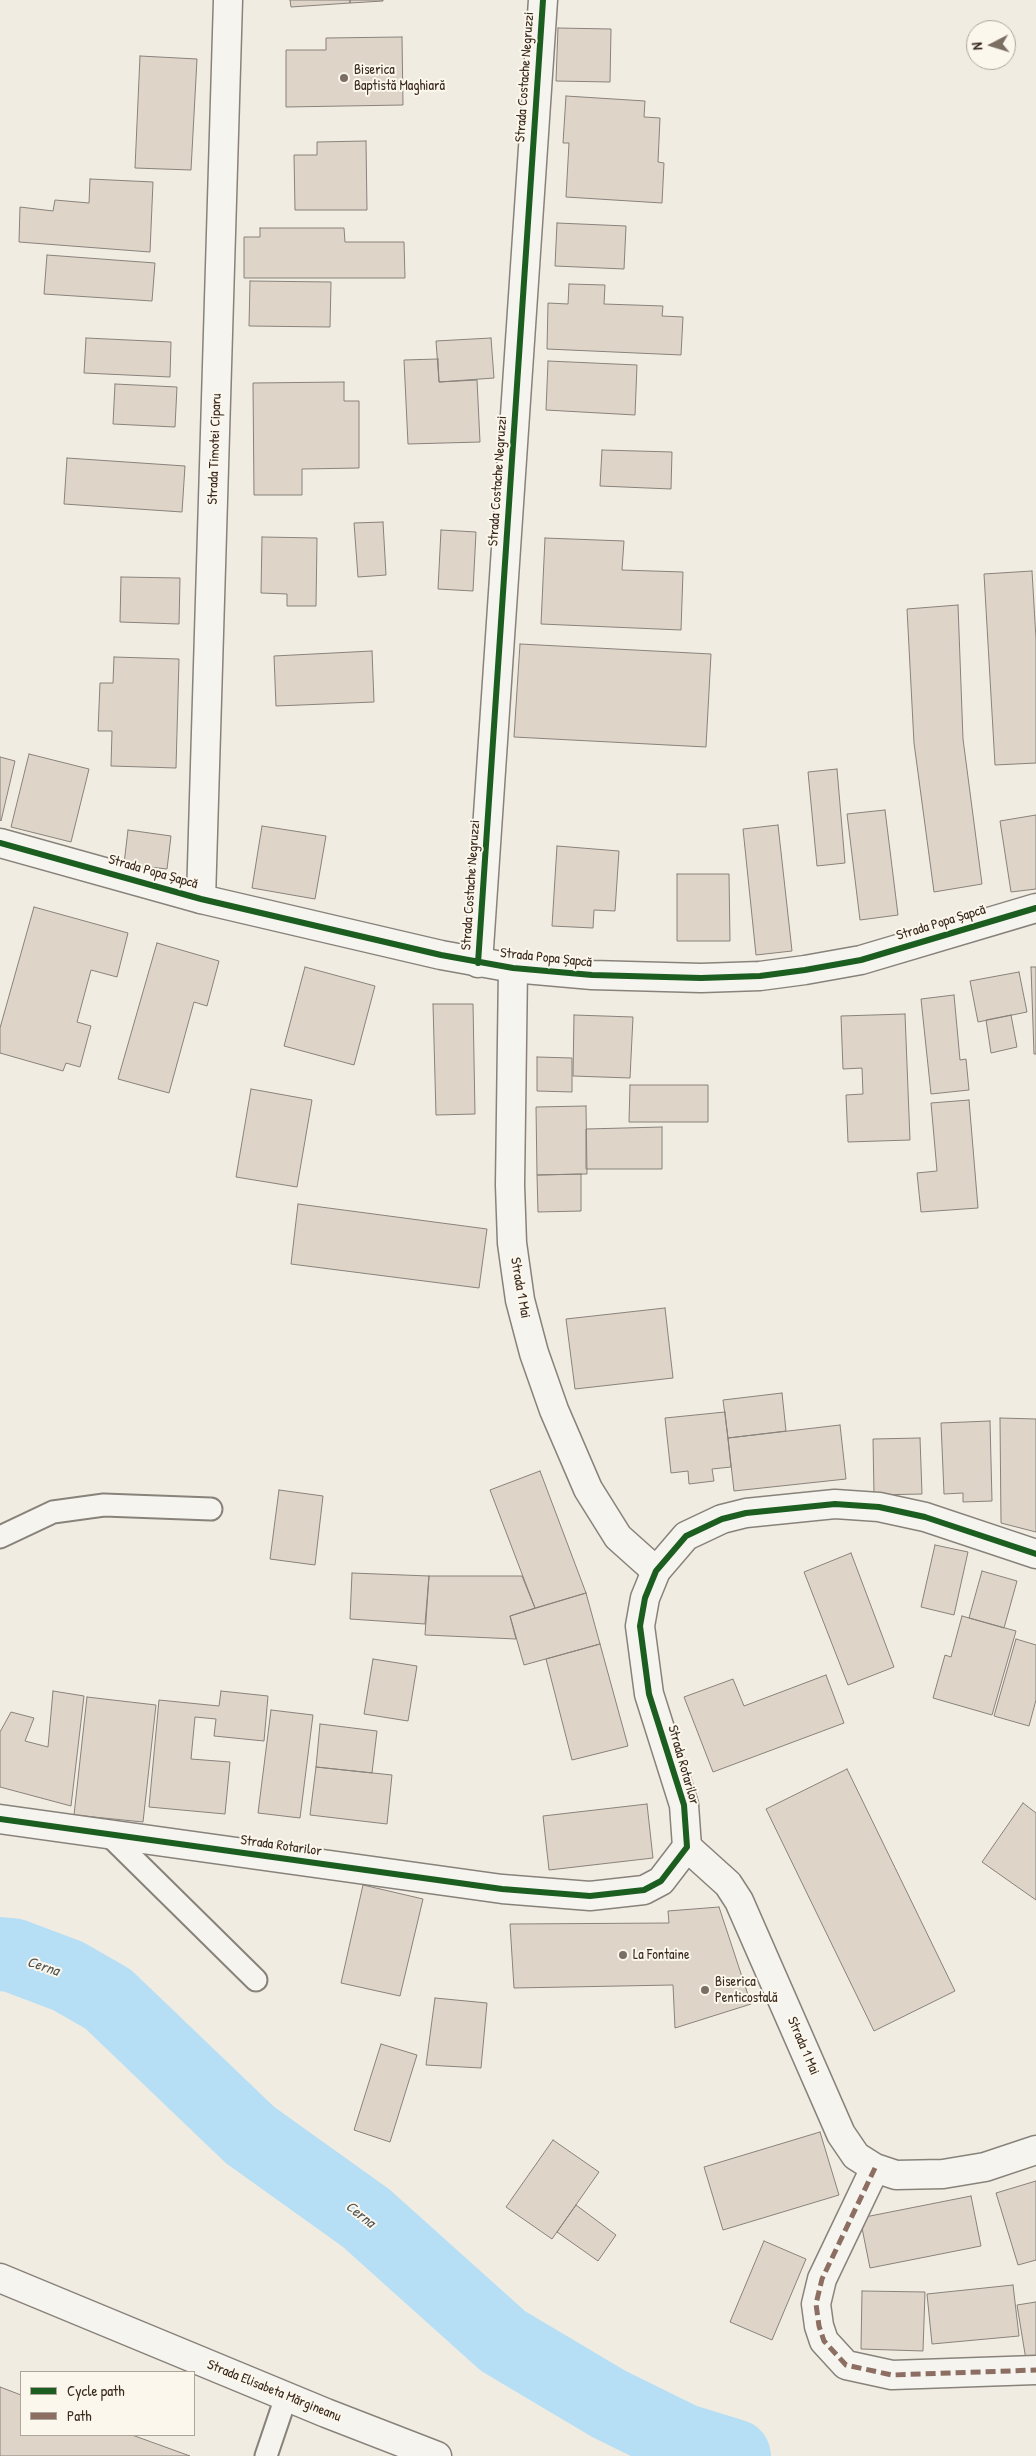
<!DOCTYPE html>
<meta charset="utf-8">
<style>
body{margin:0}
#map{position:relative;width:1036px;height:2456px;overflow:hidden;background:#f1ece2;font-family:"Patrick Hand",sans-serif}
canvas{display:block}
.legend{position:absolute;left:20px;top:2371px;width:175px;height:65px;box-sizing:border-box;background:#fbf7ec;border:1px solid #aea59a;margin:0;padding:6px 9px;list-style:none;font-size:15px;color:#3b2a1e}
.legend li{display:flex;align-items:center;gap:10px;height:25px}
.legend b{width:25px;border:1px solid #aea59a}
.north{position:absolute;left:966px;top:20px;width:50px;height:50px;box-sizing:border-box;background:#fbf7ec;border:1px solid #aea59a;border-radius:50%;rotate:265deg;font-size:14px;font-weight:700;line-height:20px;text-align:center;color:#3b2a1e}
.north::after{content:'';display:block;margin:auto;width:18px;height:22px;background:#7b6e63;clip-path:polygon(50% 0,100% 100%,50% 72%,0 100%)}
</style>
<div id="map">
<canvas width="1036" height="2456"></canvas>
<ul class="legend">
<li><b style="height:6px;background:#1b5e20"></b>Cycle path</li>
<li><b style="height:6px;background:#8d6e63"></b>Path</li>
</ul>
<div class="north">N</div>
</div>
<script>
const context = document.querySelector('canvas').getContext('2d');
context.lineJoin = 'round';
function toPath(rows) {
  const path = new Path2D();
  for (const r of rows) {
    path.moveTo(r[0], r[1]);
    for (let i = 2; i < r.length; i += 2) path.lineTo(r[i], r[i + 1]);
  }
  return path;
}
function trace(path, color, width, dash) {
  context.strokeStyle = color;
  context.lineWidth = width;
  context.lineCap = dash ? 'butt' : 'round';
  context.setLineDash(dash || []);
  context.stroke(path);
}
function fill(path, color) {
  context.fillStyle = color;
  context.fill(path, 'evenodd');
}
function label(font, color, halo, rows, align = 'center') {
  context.font = font + ' "Patrick Hand",sans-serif';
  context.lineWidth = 4;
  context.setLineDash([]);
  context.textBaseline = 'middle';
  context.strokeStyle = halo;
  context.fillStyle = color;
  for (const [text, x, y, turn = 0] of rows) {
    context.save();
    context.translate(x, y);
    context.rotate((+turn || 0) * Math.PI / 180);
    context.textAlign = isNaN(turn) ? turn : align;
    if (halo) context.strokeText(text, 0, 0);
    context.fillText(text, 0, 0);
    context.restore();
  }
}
const river = toPath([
 [0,1954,12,1955,68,1976,108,1999,250,2135,366,2218,503,2341,609,2404,682,2440,734,2456]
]);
const building = toPath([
 [290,0,350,0,350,3,291,7,290,0],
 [350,0,383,0,383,1,350,3,350,0],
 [558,28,611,29,610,82,556,81,558,28],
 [402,37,403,105,286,107,286,50,326,50,326,38,402,37],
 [140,56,197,59,191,170,135,168,140,56],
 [566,96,645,101,644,117,660,118,658,162,664,163,662,203,566,197,569,143,563,143,566,96],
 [366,141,367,210,295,210,294,155,317,155,317,142,366,141],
 [90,179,153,182,150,252,19,242,20,207,53,211,55,200,89,203,90,179],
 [557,223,626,226,624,269,555,266,557,223],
 [260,228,344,228,345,242,404,242,405,278,244,278,244,237,260,237,260,228],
 [47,255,155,263,152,301,44,294,47,255],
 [250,281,331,282,330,327,249,326,250,281],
 [569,284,605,285,604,304,663,306,662,316,683,317,681,355,547,349,548,303,568,304,569,284],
 [86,338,171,342,170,377,84,373,86,338],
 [491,338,494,378,439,382,436,341,491,338],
 [438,359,439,382,477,380,480,442,408,444,404,360,438,359],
 [548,361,637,365,635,415,546,410,548,361],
 [344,382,344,401,359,401,359,468,302,469,302,495,254,495,253,383,344,382],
 [115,384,177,387,175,427,113,424,115,384],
 [602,450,672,452,671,489,600,486,602,450],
 [67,458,185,466,182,512,64,504,67,458],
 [383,522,386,575,358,577,354,523,383,522],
 [441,530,476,532,473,591,438,589,441,530],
 [262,537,317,538,316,606,287,606,287,594,261,593,262,537],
 [545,538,624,541,622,570,683,572,681,630,541,624,545,538],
 [1032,571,1036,639,1036,763,995,765,984,574,1032,571],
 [121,577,180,578,179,624,120,622,121,577],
 [958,605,963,739,982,884,934,892,914,743,907,609,958,605],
 [520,644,711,654,706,747,514,737,520,644],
 [372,651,374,702,276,706,274,656,372,651],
 [114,657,179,659,176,768,111,766,112,731,98,731,100,683,113,683,114,657],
 [29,754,89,769,71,842,11,827,29,754],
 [0,757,15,761,1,821,0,820,0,757],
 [837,769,845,863,817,866,808,772,837,769],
 [885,810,898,915,860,920,847,814,885,810],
 [1036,815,1036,889,1011,892,1000,821,1036,815],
 [778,825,792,951,756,955,743,829,778,825],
 [262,826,326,836,315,899,252,888,262,826],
 [128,830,171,836,167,869,124,864,128,830],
 [557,846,619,851,615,911,594,910,593,928,552,926,557,846],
 [677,874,729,874,730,941,677,941,677,874],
 [34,907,128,933,117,977,91,970,77,1022,91,1026,80,1067,66,1063,63,1071,0,1053,0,1028,34,907],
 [157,943,219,961,207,1006,194,1002,169,1093,118,1079,157,943],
 [305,967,375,986,354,1065,284,1046,305,967],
 [1031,967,1036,967,1036,1054,1034,1054,1031,967],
 [1019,972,1027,1012,978,1022,970,981,1019,972],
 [954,995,960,1060,966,1059,969,1090,931,1094,921,999,954,995],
 [433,1004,473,1004,475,1114,436,1115,433,1004],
 [905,1014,910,1140,848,1142,846,1095,863,1094,862,1068,843,1069,841,1016,905,1014],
 [574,1015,633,1017,630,1078,573,1076,574,1015],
 [1011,1015,1017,1047,991,1053,986,1020,1011,1015],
 [537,1057,572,1058,572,1092,537,1091,537,1057],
 [630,1085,708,1085,708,1122,629,1122,630,1085],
 [251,1089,312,1100,297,1187,236,1177,251,1089],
 [969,1100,978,1208,921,1212,917,1173,937,1171,931,1103,969,1100],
 [586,1106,587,1174,537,1175,536,1107,586,1106],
 [662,1127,662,1169,586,1169,586,1129,662,1127],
 [581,1174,581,1211,538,1212,537,1175,581,1174],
 [298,1204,487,1229,479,1288,291,1264,298,1204],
 [665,1308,673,1378,575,1389,566,1319,665,1308],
 [782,1393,786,1431,728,1438,723,1400,782,1393],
 [725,1412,731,1467,712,1469,714,1481,689,1484,688,1471,671,1473,665,1418,725,1412],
 [1000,1418,1036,1419,1036,1532,1001,1523,1000,1418],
 [990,1421,992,1501,963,1502,963,1493,944,1494,941,1423,990,1421],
 [840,1425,846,1479,734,1491,728,1438,840,1425],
 [920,1438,922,1494,874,1495,873,1439,920,1438],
 [540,1471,586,1593,535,1608,490,1490,540,1471],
 [279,1490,323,1496,315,1565,270,1559,279,1490],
 [935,1545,968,1552,954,1615,921,1607,935,1545],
 [851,1553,894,1667,848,1685,804,1572,851,1553],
 [982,1571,1017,1581,1004,1628,969,1618,982,1571],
 [352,1573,429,1576,425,1624,350,1619,352,1573],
 [429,1576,522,1576,535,1608,510,1616,516,1639,425,1635,429,1576],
 [586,1593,600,1644,524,1665,510,1616,586,1593],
 [962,1616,1016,1631,992,1715,933,1698,945,1655,951,1657,962,1616],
 [1016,1639,1036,1645,1036,1700,1029,1726,994,1716,1016,1639],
 [600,1644,628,1746,572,1760,546,1659,600,1644],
 [373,1659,417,1666,408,1721,364,1714,373,1659],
 [826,1675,844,1723,713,1772,684,1697,733,1679,744,1706,826,1675],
 [53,1691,84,1696,71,1806,0,1787,0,1732,11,1712,34,1718,25,1741,48,1747,53,1691],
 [221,1691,268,1696,264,1741,214,1736,216,1719,195,1717,191,1759,230,1762,225,1814,149,1807,159,1700,219,1706,221,1691],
 [87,1697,156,1705,143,1822,74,1815,87,1697],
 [271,1710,313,1715,300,1818,258,1813,271,1710],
 [320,1724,377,1731,372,1773,316,1767,320,1724],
 [316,1767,392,1775,387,1824,310,1815,316,1767],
 [847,1769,955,1991,874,2031,766,1809,847,1769],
 [1023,1803,1036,1813,1036,1900,982,1862,1023,1803],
 [647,1804,653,1858,549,1870,543,1816,647,1804],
 [363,1885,423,1899,400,1996,341,1983,363,1885],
 [719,1907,751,2004,675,2028,673,1985,514,1988,510,1924,669,1923,668,1911,719,1907],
 [435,1998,487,2003,481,2068,426,2065,435,1998],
 [381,2044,417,2055,390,2142,354,2130,381,2044],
 [820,2132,839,2195,723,2230,704,2167,820,2132],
 [553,2140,599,2172,552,2239,506,2207,553,2140],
 [1036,2181,1036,2260,1018,2265,996,2193,1036,2181],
 [971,2196,981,2246,870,2268,860,2218,971,2196],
 [576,2205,616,2235,598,2261,557,2232,576,2205],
 [764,2241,806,2259,772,2340,730,2322,764,2241],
 [1013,2285,1019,2336,932,2344,927,2294,1013,2285],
 [862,2291,925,2292,923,2351,861,2349,862,2291],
 [1036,2302,1036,2364,1027,2366,1017,2305,1036,2302],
 [0,2387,21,2395,21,2435,132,2435,190,2456,0,2456,0,2387]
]);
const lane = toPath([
 [0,1537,53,1512,104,1505,211,1509],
 [110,1836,256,1980],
 [266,2456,286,2397]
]);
const street = toPath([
 [201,899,228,0],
 [478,963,543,0],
 [513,968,510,1185,512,1243,520,1300,534,1353,554,1410,588,1489,618,1537,656,1571],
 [687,1847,728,1884,739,1901,841,2134,856,2156,875,2168,896,2175,943,2174,985,2167,1036,2150],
 [875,2168,822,2279,816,2304,819,2326,824,2341,846,2365,892,2375,1036,2370]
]);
const secondary = toPath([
 [0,843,201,899,441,955,513,968,592,975,701,978,760,976,805,970,861,960,1036,908],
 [0,1819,502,1889,590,1896,644,1890,661,1881,687,1847,684,1805,649,1694,640,1626,645,1598,656,1571,686,1536,722,1519,746,1513,835,1504,879,1507,925,1517,1036,1554],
 [0,2278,326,2413,437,2456]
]);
const quiet = toPath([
 [875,2168,822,2279,816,2304,819,2326,824,2341,846,2365,892,2375,1036,2370]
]);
const cycleway = toPath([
 [0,843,201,899,441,955,513,968,592,975,701,978,760,976,805,970,861,960,1036,908],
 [478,963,543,0],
 [0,1819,502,1889,590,1896,644,1890,661,1881,687,1847,684,1805,649,1694,640,1626,645,1598,656,1571,686,1536,722,1519,746,1513,835,1504,879,1507,925,1517,1036,1554]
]);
const markers = [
 [344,78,5,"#7b6e63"],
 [623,1955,5,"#7b6e63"],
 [705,1990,5,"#7b6e63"]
];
const poiNames = [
 ["Biserica",354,70],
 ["Baptistă Maghiară",354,86],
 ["La Fontaine",633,1955],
 ["Biserica",715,1982],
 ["Penticostală",715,1998]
];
const streetNames = [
 ["Strada Costache Negruzzi",525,77,-86],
 ["Strada Timotei Ciparu",215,449,-88],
 ["Strada Costache Negruzzi",498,481,-86],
 ["Strada Popa Șapcă",153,872,16],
 ["Strada Costache Negruzzi",471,885,-86],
 ["Strada Popa Șapcă",941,923,-17],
 ["Strada Popa Șapcă",546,958,6],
 ["Strada 1 Mai",520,1288,80],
 ["Strada Rotarilor",683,1765,74],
 ["Strada Rotarilor",281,1846,8],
 ["Strada 1 Mai",803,2046,67],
 ["Strada Elisabeta Mărgineanu",274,2391,22]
];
const waterNames = [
 ["Cerna",43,1967,18],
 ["Cerna",360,2215,38]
];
trace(river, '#b6dff5', 74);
fill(building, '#ded5c8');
trace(building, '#88827b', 1);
trace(lane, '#88827b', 25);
trace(street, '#88827b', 31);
trace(secondary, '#88827b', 31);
trace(lane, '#f5f4ef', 21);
trace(street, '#f5f4ef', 28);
trace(secondary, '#f5f4ef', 28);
trace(quiet, '#8d6e63', 5, [10, 5]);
trace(cycleway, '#1b5e20', 6);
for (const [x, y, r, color] of markers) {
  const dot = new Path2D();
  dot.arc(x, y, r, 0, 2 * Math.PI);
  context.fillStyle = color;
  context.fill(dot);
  trace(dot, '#fbf7ec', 2);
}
label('14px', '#3b2a1e', '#fbf7ec', poiNames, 'left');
label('14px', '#3b2a1e', '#fbf7ec', streetNames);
label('italic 15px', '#535656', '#fbf7ec', waterNames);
</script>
